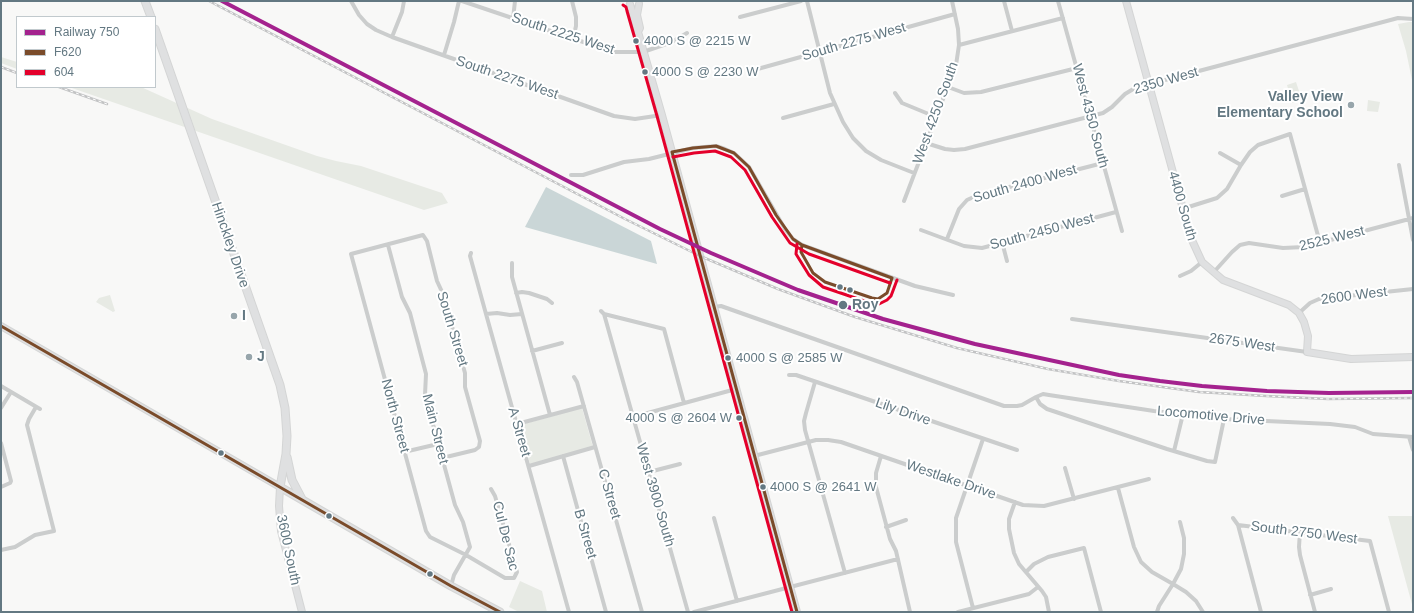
<!DOCTYPE html>
<style>
body{margin:0}
#map{position:relative;width:1414px;height:613px;overflow:hidden;background:#f8f8f7;font-family:Helvetica,sans-serif}
canvas{display:block}
.frame{position:absolute;inset:0;border:2px solid #637882;pointer-events:none}
.legend{position:absolute;left:16px;top:16px;width:140px;height:72px;box-sizing:border-box;background:#fff;border:1px solid #c1c9cd;margin:0;padding:5px 7px;list-style:none;font-size:12px;color:#637882}
.legend li{display:flex;align-items:center;gap:8px;height:20px}
.legend b{width:20px;border:1px solid #c1c9cd}
</style>
<div id="map">
<canvas width="1414" height="613"></canvas>
<div class="frame"></div>
<ul class="legend">
<li><b style="height:5px;background:#a4228e"></b>Railway 750</li>
<li><b style="height:5px;background:#7a4b2a"></b>F620</li>
<li><b style="height:5px;background:#e4002b"></b>604</li>
</ul>
</div>
<script>
const context = document.querySelector('canvas').getContext('2d');
context.lineJoin = 'round';
function fill(path, color) {
  context.fillStyle = color;
  context.fill(path, 'evenodd');
}
function toPath(rows) {
  const path = new Path2D();
  for (const r of rows) {
    path.moveTo(r[0], r[1]);
    for (let i = 2; i < r.length; i += 2) path.lineTo(r[i], r[i + 1]);
  }
  return path;
}
function trace(path, color, width, dash) {
  context.strokeStyle = color;
  context.lineWidth = width;
  context.lineCap = dash ? 'butt' : 'round';
  context.setLineDash(dash || []);
  context.stroke(path);
}
function label(font, color, halo, rows, align = 'center') {
  context.font = font + ' Helvetica,sans-serif';
  context.lineWidth = 4;
  context.setLineDash([]);
  context.textBaseline = 'middle';
  context.strokeStyle = halo;
  context.fillStyle = color;
  for (const [text, x, y, turn = 0] of rows) {
    context.save();
    context.translate(x, y);
    context.rotate((+turn || 0) * Math.PI / 180);
    context.textAlign = isNaN(turn) ? turn : align;
    if (halo) context.strokeText(text, 0, 0);
    context.fillText(text, 0, 0);
    context.restore();
  }
}
const green = toPath([
 [1409,22,1413,22,1413,85,1406,51,1398,24],
 [1,57,17,62,17,69,1,63],
 [1296,82,1302,100,1292,103,1287,85],
 [69,87,141,87,212,119,317,156,336,161,361,166,442,193,448,203,424,210],
 [1368,100,1380,102,1378,112,1367,111],
 [110,295,115,311,113,312,96,302,99,298],
 [582,408,593,447,530,464,520,425],
 [1388,516,1413,516,1413,608],
 [520,581,542,591,547,612,519,612,509,607]
]);
const water = toPath([
 [546,187,651,241,657,264,525,227]
]);
const street = toPath([
 [351,1,359,15,367,24,376,30,392,37,614,116,635,119,662,115],
 [462,1,613,52,643,52,672,42,687,33],
 [572,1,576,17,576,26,573,39],
 [807,1,830,93,843,122,853,138,866,151,881,160,914,173],
 [1004,1,1012,31],
 [1058,1,1122,231],
 [740,17,801,1],
 [513,19,515,1],
 [392,37,402,12,404,1],
 [959,45,1063,18],
 [444,55,454,22,459,1],
 [754,70,955,14],
 [948,87,964,93,981,92,1077,68],
 [895,93,902,103,936,117],
 [783,118,834,104],
 [926,143,945,149,954,150,965,149,1103,113,1112,107,1125,94,1135,88,1398,18,1413,19],
 [1220,153,1241,165],
 [1399,165,1413,240],
 [571,175,583,175,624,162,649,159,693,148,716,146,725,149,734,153,749,167,785,229,793,239,802,245,915,286,953,295],
 [1282,196,1305,189],
 [904,201,956,65,959,45,958,29,952,1],
 [1182,209,1217,198,1227,189,1241,165,1250,152,1258,145,1290,134,1320,243],
 [921,230,964,246,982,248,1116,212],
 [947,239,959,209,967,200,978,195,1103,163],
 [1002,242,1007,261],
 [388,245,402,297,410,313,426,374,425,395,455,505,463,522,470,547,454,575,451,586],
 [471,253,470,256,486,314,569,612],
 [512,263,512,277,550,415],
 [1213,273,1232,252,1240,245,1249,243,1283,248,1304,247,1413,218],
 [1180,276,1191,271,1202,262],
 [516,293,522,292,529,293,547,299,552,303],
 [714,307,721,306,1004,406,1017,406,1022,405,1036,397,1040,404,1047,409,1167,449,1207,461,1215,462,1224,419],
 [601,311,604,314,688,612],
 [1299,313,1310,303,1319,299,1413,289],
 [486,314,497,313,510,315,522,314],
 [604,314,664,329,684,403],
 [1072,319,1307,352],
 [532,351,562,343],
 [789,375,796,375,1017,450],
 [574,377,577,382,642,612],
 [815,382,806,413,804,421,805,430,845,573],
 [1,386,40,409],
 [1036,397,1043,394,1049,395,1154,411,1224,419,1330,424,1355,427,1373,434,1413,437],
 [1,408,11,392],
 [633,417,736,389],
 [517,424,584,406],
 [1409,437,1413,450],
 [1,443,11,481,10,483,1,487],
 [1174,451,1183,414],
 [404,452,438,444],
 [563,456,606,612],
 [754,456,816,440,828,440,841,442,1023,505,1044,506,1149,479],
 [881,456,876,473,876,487,890,539,896,551,910,612],
 [442,458,475,450,479,447,480,441,465,387,465,373,443,294,437,281,427,241,423,235,351,254,426,531,430,537,466,555,505,578,514,578,517,572,495,496,491,489],
 [529,466,595,447],
 [1065,468,1074,499],
 [649,472,680,464],
 [1118,488,1134,547,1141,562,1152,572,1173,584,1159,606,1157,612],
 [1015,502,1009,519,1009,529,1014,553,1019,564,1042,591,1046,597,1049,612],
 [714,518,737,601],
 [1233,518,1238,525,1261,612],
 [1180,522,1184,538,1184,554,1181,569,1173,584,1186,592,1196,601,1203,612],
 [1238,525,1370,541,1389,612],
 [886,527,906,520],
 [1300,531,1299,547,1300,555,1315,612],
 [1,550,15,547,35,535,54,531,27,425,29,419,36,407],
 [1026,572,1034,564,1048,557,1084,548,1101,612],
 [1310,595,1331,589],
 [973,608,956,542,956,518,983,439],
 [694,612,898,559],
 [958,612,1029,594,1038,587]
]);
const secondary = toPath([
 [1126,1,1191,238,1202,262,1223,280,1289,305,1299,313,1304,322,1308,336,1307,352,1351,359,1413,357],
 [630,4,662,115,797,612],
 [638,32,640,28,637,15,639,4],
 [1,326,280,487,279,506,281,531,302,612]
]);
const primary = toPath([
 [145,1,151,17],
 [155,29,280,385,285,408,287,436,286,454,280,487,451,586,500,612],
 [287,457,292,480,302,499]
]);
const rail = toPath([
 [209,1,625,219,700,256,778,289,855,317,957,348,1048,369,1119,381,1199,392,1266,396,1328,399,1413,398],
 [1,67,17,73],
 [59,87,107,104]
]);
const bus1 = toPath([
 [672,152,797,612],
 [672,152,693,148,716,146,734,153,749,167,776,215,793,239,802,245],
 [802,245,892,278,887,293,878,299,872,298,825,282,813,273,801,252,802,245],
 [1,326,451,586,500,612]
]);
const bus2 = toPath([
 [623,5,626,7,627,11,657,116,792,612],
 [673,157,694,153,715,151,731,157,745,170,772,217,790,243,809,254,890,283],
 [797,244,796,254,809,275,823,287,870,303,879,304,887,300,891,296,897,280]
]);
const rail1 = toPath([
 [222,1,660,229,711,253,798,290,883,319,975,344,1119,375,1160,381,1202,386,1267,391,1329,393,1413,392]
]);
const markers = [
 [636,41,3.5,"#637882"],
 [645,72,3.5,"#637882"],
 [1351,105,4,"#97a5ab"],
 [840,287,3.5,"#637882"],
 [850,290,3.5,"#637882"],
 [843,305,5,"#637882"],
 [234,316,4,"#97a5ab"],
 [249,357,4,"#97a5ab"],
 [728,358,3.5,"#637882"],
 [739,418,3.5,"#637882"],
 [221,453,3.5,"#637882"],
 [763,487,3.5,"#637882"],
 [329,516,3.5,"#637882"],
 [430,574,3.5,"#637882"]
];
const busNames = [
 ["4000 S @ 2215 W",644,41],
 ["4000 S @ 2230 W",652,72],
 ["4000 S @ 2585 W",736,358],
 ["4000 S @ 2604 W",732,418,"right"],
 ["4000 S @ 2641 W",770,487]
];
const streetNames = [
 ["South 2225 West",563,34,18],
 ["South 2275 West",854,42,-16],
 ["South 2275 West",507,78,19],
 ["2350 West",1166,81,-16],
 ["West 4250 South",936,113,-70],
 ["West 4350 South",1090,116,75],
 ["South 2400 West",1025,184,-16],
 ["4400 South",1182,206,74],
 ["South 2450 West",1042,232,-15],
 ["2525 West",1332,239,-14],
 ["Hinckley Drive",230,245,71],
 ["2600 West",1354,296,-7],
 ["South Street",452,329,73],
 ["2675 West",1242,343,8],
 ["Lily Drive",903,412,19],
 ["North Street",395,416,75],
 ["Locomotive Drive",1211,416,5],
 ["Main Street",435,429,76],
 ["A Street",519,432,74],
 ["Westlake Drive",951,480,19],
 ["C Street",609,494,74],
 ["West 3900 South",655,495,74],
 ["South 2750 West",1304,533,7],
 ["B Street",585,534,74],
 ["Cul De Sac",505,536,76],
 ["3600 South",288,550,78]
];
const poiNames = [
 ["Valley View",1343,97,"right"],
 ["Elementary School",1343,113,"right"],
 ["I",242,316],
 ["J",257,357]
];
const stopNames = [
 ["Roy",852,305]
];
fill(green, '#e7eae4');
fill(water, '#cad6d7');
trace(secondary, '#d4d5d5', 8);
trace(primary, '#d4d5d5', 9);
trace(street, '#cbcdcd', 4);
trace(secondary, '#dfe0e1', 6);
trace(primary, '#dfe0e1', 7);
trace(rail, '#c2c3c4', 2.5);
trace(rail, '#fff', 1, [3]);
trace(bus1, '#7a4b2a', 3);
trace(bus2, '#e4002b', 3);
trace(rail1, '#a4228e', 4);
for (const [x, y, r, color] of markers) {
  const dot = new Path2D();
  dot.arc(x, y, r, 0, 2 * Math.PI);
  context.fillStyle = color;
  context.fill(dot);
  trace(dot, '#fff', 1.5);
}
label('13px', '#637882', '#fff', busNames, 'left');
label('14px', '#637882', '#fff', streetNames);
label('bold 14px', '#637882', '#fff', poiNames, 'left');
label('bold 14px', '#637882', '#fff', stopNames, 'left');
</script>
